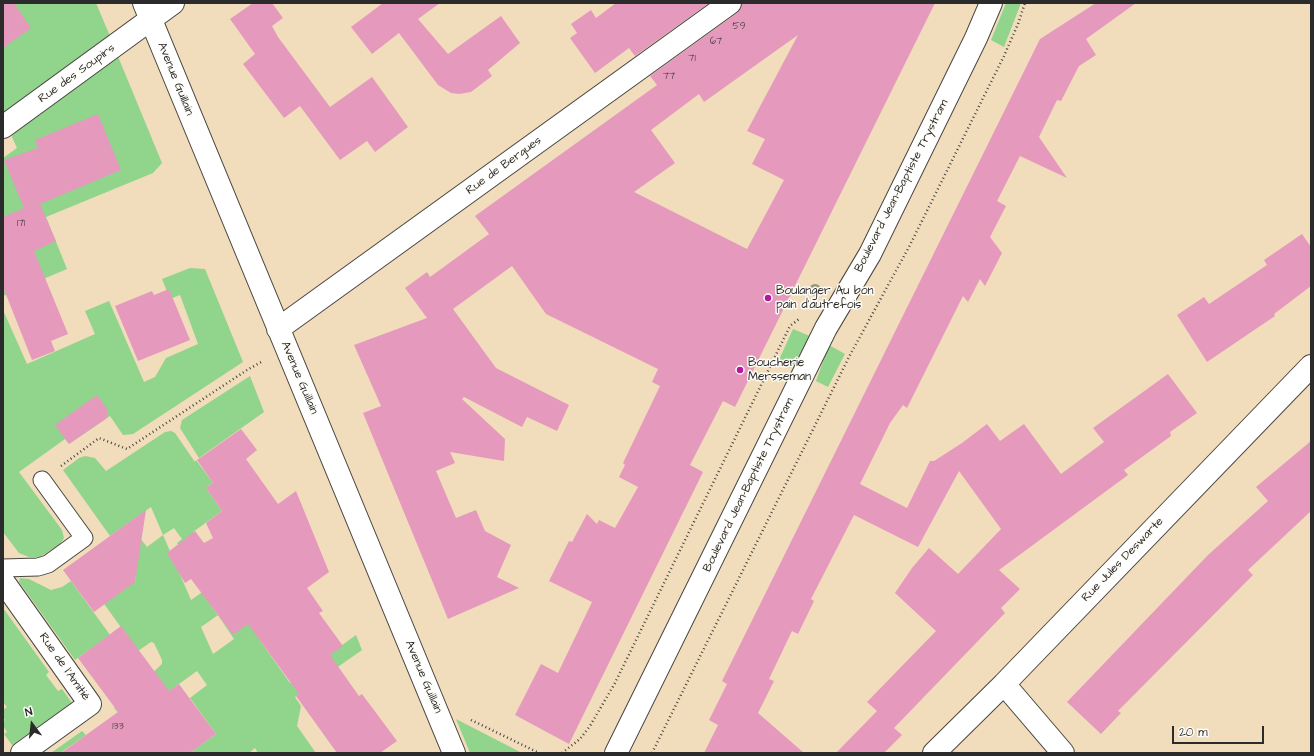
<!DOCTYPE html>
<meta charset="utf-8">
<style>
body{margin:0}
#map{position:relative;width:1314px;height:756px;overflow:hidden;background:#f1dcbc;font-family:"Architects Daughter",sans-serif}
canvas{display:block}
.frame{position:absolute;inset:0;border:4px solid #2b2b2b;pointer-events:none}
.north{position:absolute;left:12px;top:704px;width:40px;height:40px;-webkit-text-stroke:3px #fdfcf7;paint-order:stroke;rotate:345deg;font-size:11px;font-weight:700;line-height:16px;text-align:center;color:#2b2b2b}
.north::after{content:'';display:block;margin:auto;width:14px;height:18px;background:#2b2b2b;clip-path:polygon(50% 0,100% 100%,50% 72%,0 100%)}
.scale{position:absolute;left:1172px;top:726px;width:92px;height:18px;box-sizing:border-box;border:2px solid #2b2b2b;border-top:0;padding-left:5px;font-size:12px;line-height:14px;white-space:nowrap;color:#2b2b2b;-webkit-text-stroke:3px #fdfcf7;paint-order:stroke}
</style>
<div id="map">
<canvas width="1314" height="756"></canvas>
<div class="frame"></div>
<div class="north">N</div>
<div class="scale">20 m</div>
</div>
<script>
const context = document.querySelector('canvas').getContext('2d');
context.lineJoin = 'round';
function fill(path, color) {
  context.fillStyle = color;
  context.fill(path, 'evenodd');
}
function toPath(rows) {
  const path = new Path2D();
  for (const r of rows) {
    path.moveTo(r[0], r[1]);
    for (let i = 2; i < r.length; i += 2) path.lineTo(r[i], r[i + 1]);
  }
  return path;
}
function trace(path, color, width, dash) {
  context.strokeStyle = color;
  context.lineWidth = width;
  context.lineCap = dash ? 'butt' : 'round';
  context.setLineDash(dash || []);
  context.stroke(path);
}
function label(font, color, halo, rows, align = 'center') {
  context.font = font + ' "Architects Daughter",sans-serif';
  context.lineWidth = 3;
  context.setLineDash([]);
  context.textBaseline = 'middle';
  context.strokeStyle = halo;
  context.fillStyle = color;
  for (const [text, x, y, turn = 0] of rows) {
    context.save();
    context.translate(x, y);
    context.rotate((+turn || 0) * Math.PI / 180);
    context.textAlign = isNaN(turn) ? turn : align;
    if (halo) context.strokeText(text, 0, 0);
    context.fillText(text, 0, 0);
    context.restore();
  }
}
const green = toPath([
 [3,3,96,3,112,41,3,119],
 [1006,3,1021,3,1004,47,991,40],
 [117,54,162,163,153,173,46,217,67,269,3,296,3,158,17,148,12,137,13,132],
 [190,268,205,269,243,362,133,434,123,435,110,416,69,444,65,439,19,472,62,530,64,538,60,544,40,557,29,557,19,553,3,532,3,310,27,364,95,334,85,311,109,301,144,382,155,377,166,358,198,344,180,295,170,299,162,279],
 [793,329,812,337,791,368,778,362],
 [829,345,845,354,828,387,816,381],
 [250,376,264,412,199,458,180,428,182,420],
 [171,431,175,433,195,462,196,460,213,483,206,488,222,511,193,532,209,553,193,565,177,543,182,539,174,528,163,535,191,600,211,586,222,600,212,607,218,615,290,616,259,639,290,683,356,635,362,650,295,697,301,706,297,726,316,753,258,753,255,748,249,753,190,753,216,734,190,698,207,685,197,671,126,722,114,708,154,680,151,674,162,664,162,660,154,643,151,642,138,651,102,601,135,581,136,576,119,552,140,538,147,547,163,535,151,507,110,536,63,470,79,458,85,456,95,458,106,471,165,432],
 [218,615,234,639,213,654,201,627],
 [20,578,29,579,51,590,62,587,71,581,110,635,75,660,22,586,19,582],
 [3,608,49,672,46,675,58,691,62,689,72,703,12,745,4,734,7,732,3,726,3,722,5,720,3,716,3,710,7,707,3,702,4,698,3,696],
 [456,719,522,753,470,753],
 [82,731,86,735,60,753,51,753]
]);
const building = toPath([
 [3,3,14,3,31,28,3,48],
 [253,3,272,3,283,18,272,26,278,37,330,107,372,77,408,127,375,152,367,141,340,160,300,106,284,118,243,64,255,54,230,19],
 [383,3,440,3,418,19,448,54,501,16,520,43,488,70,492,76,471,92,459,94,451,93,438,85,399,33,372,54,351,27],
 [616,3,709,3,635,56,629,48,595,73,570,38,577,33,571,24,591,10,596,18],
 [742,3,935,3,735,407,723,401,690,465,703,472,569,744,515,715,541,664,558,673,592,602,549,581,569,541,572,542,587,514,597,524,599,520,615,528,638,487,619,477,625,465,623,463,660,386,652,382,658,369,546,314,512,266,453,309,496,368,569,405,557,431,527,417,522,427,464,397,462,399,505,439,504,461,450,452,455,463,436,471,456,518,476,510,485,531,511,545,497,577,519,588,448,619,363,413,381,406,354,345,427,318,405,288,427,272,430,277,489,234,475,216,657,85,650,76,737,13,741,8],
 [798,35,747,131,765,139,752,164,784,180,747,249,634,192,675,163,651,130,699,94,704,102],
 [1096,3,1136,3,1086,39,1096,55,1079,66,1061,101,1057,100,1039,137,1067,178,1020,156,997,201,1006,206,990,237,1002,253,985,286,980,279,968,302,963,296,907,408,903,405,890,423,860,484,907,508,930,461,934,461,962,443,987,424,1000,441,1024,424,1061,474,1104,442,1093,428,1168,374,1197,413,1170,432,1171,436,1124,470,1128,475,999,570,1020,589,1001,608,1005,613,894,728,902,735,884,753,836,753,877,711,867,702,936,631,895,593,912,568,929,548,958,574,1001,529,959,471,918,547,854,515,811,599,814,601,798,634,792,631,769,679,774,681,758,713,804,753,704,753,718,725,709,720,727,684,722,681,1040,39],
 [98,114,121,170,40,204,56,241,34,251,68,334,51,341,55,351,32,360,3,287,3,217,24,208,4,160,38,148,35,140],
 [1302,234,1311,247,1311,286,1274,314,1275,316,1207,362,1177,315,1204,297,1209,304,1267,265,1264,260],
 [169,289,190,340,138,361,115,306,152,291,154,295],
 [97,395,107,409,107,418,69,444,55,425],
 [241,429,257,450,246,459,278,504,296,491,329,572,307,588,323,611,319,613,343,646,330,655,359,696,362,694,397,741,380,753,337,753,296,696,299,694,248,624,233,635,191,579,185,583,167,553,195,531,204,543,213,538,206,523,222,511,206,488,213,483,197,460],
 [1311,441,1311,511,1248,570,1253,575,1118,711,1121,713,1101,734,1067,702,1208,555,1268,501,1256,487],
 [146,510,135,582,94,612,63,570],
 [121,626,169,691,179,684,216,734,190,753,61,753,118,712,78,658]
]);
const path = toPath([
 [61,466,99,438,127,449,247,370,263,361],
 [471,720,539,753],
 [562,753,580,739,590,726,615,683,790,326,799,319],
 [652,753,850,355,910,245,1004,56,1018,24,1025,3]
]);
const lane = toPath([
 [3,568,38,567,48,564,84,538,42,480]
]);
const street = toPath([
 [144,3,454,753],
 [3,127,173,3],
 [278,329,730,3],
 [3,581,90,704,22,753],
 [1004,684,1063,753],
 [934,753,1004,684,1311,366]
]);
const secondary = toPath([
 [616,753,826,328,870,254,976,38,991,3]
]);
const trees = [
 [815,290]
];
const markers = [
 [768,298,4,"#b5179e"],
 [740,370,4,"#b5179e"]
];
const numberNames = [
 ["59",739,27],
 ["67",716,42],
 ["71",692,59],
 ["77",669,77],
 ["171",21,224],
 ["133",118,727]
];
const streetNames = [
 ["Rue des Soupirs",77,74,-36],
 ["Avenue Guillain",175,79,68],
 ["Rue de Bergues",504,166,-36],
 ["Boulevard Jean-Baptiste Trystram",902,186,-63],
 ["Avenue Guillain",299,378,67],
 ["Boulevard Jean-Baptiste Trystram",749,485,-64],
 ["Rue Jules Deswarte",1123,560,-46],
 ["Rue de l'Amitié",64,667,55],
 ["Avenue Guillain",423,677,67]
];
const poiNames = [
 ["Boulanger Au bon",776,291],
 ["pain d'autrefois",776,305],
 ["Boucherie",748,363],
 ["Mersseman",748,377]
];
fill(green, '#91d48c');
fill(building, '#e59abd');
trace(lane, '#494641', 19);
trace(street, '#494641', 24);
trace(secondary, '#494641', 24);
trace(path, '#494641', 2.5, [1, 3]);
trace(lane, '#fff', 17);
trace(street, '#fff', 22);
trace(secondary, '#fff', 22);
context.fillStyle = '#95977c';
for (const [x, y] of trees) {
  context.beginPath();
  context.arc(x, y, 6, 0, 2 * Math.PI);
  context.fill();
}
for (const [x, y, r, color] of markers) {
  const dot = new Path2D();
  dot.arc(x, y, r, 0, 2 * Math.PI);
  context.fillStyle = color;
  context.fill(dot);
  trace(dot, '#fdfcf7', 1.5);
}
label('10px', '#5a4750', null, numberNames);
label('12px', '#2b2b2b', '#fdfcf7', streetNames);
label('12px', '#2b2b2b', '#fdfcf7', poiNames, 'left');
</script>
